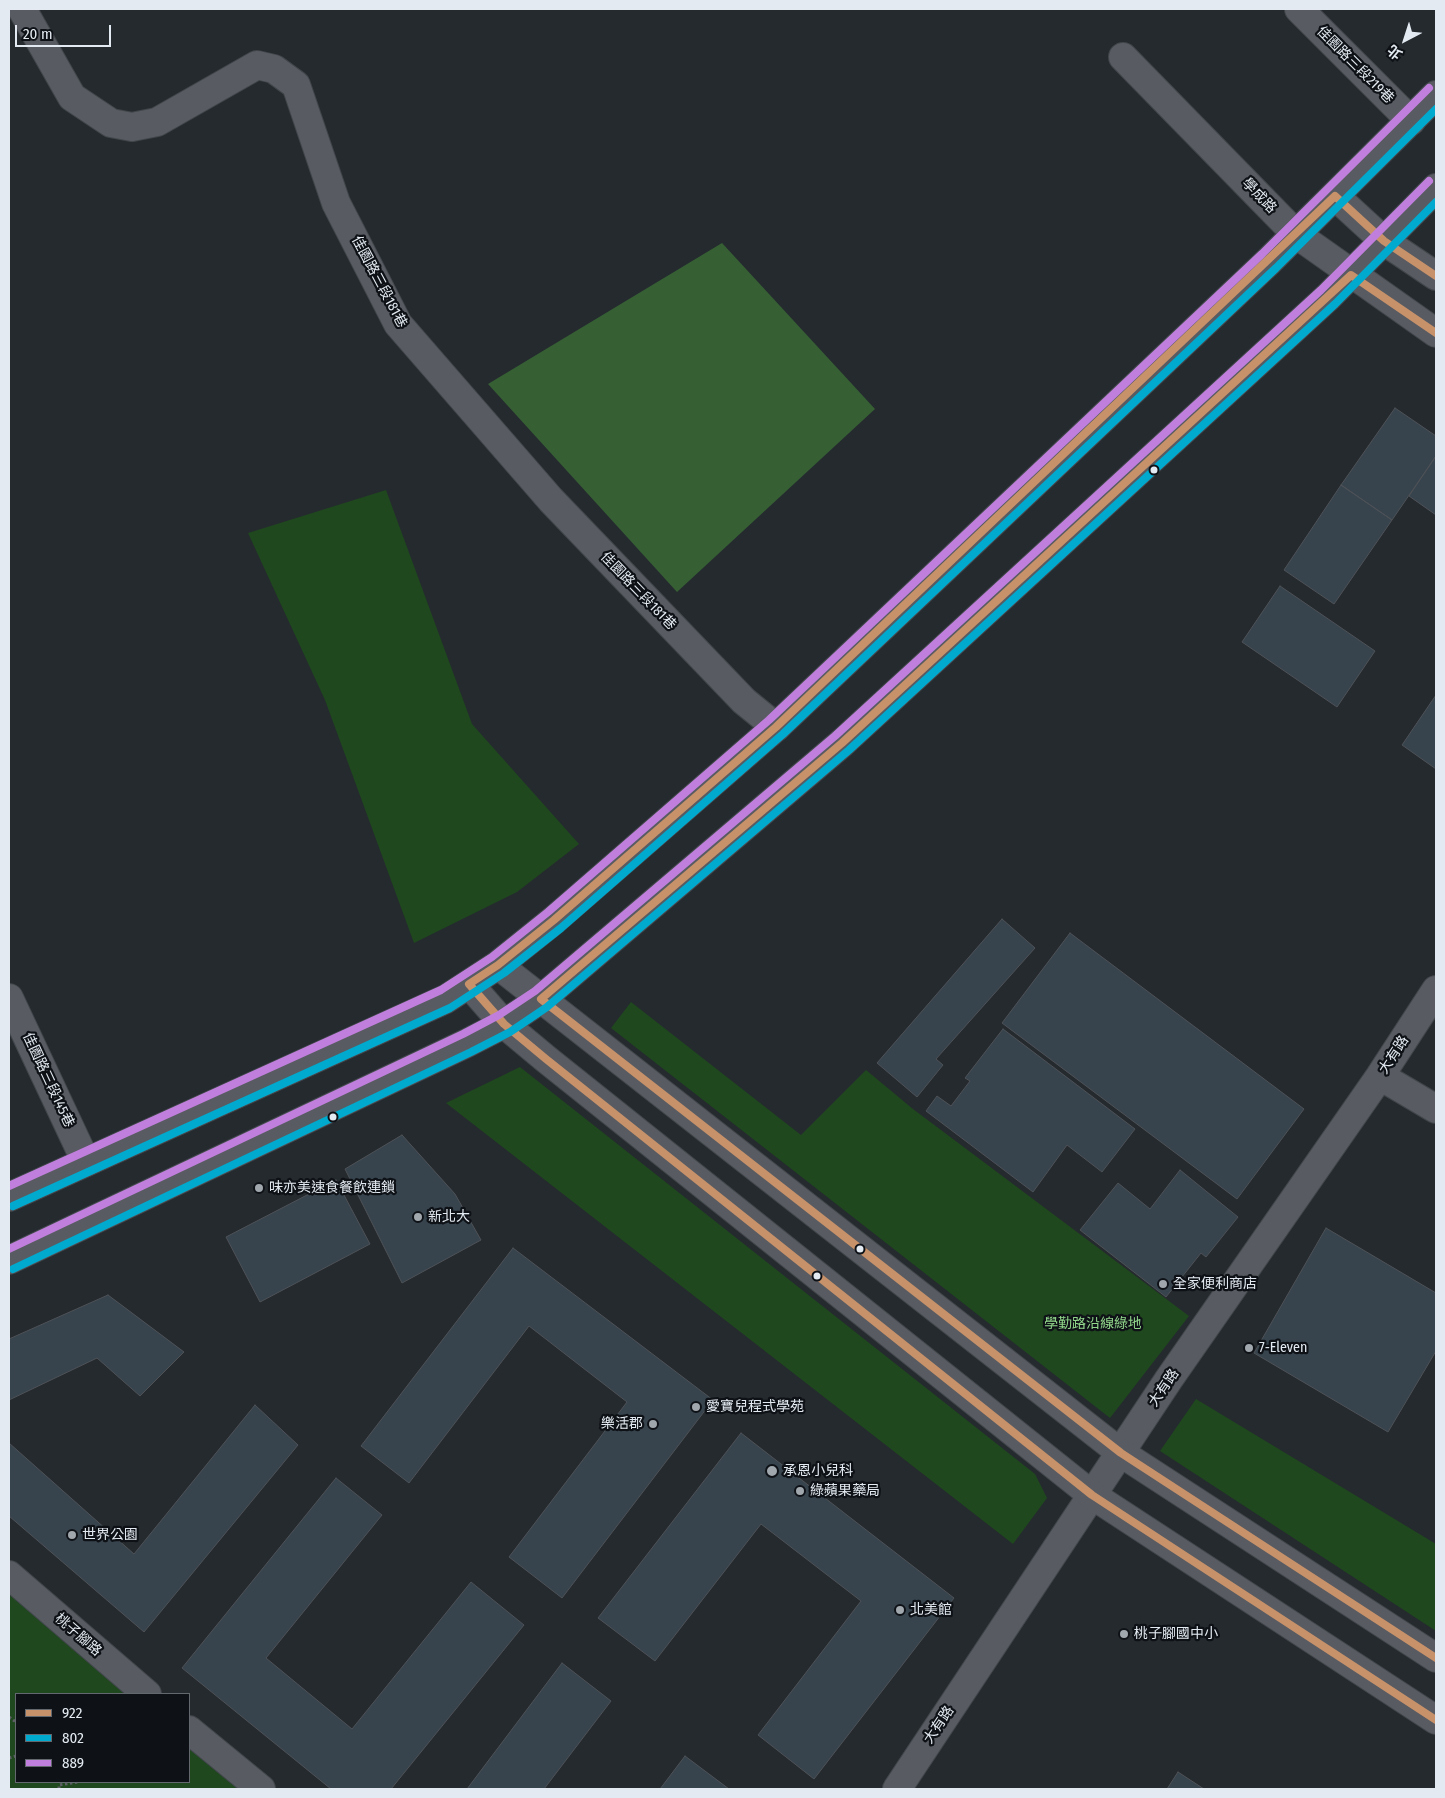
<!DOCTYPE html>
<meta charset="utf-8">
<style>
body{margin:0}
#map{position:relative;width:1445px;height:1798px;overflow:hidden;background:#252a2f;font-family:"Fira Sans Condensed","Noto Sans TC",sans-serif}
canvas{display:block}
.frame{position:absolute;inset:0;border:10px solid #e3eaf1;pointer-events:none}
.legend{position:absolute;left:15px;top:1693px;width:175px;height:90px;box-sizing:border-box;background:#0e1217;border:1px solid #63686e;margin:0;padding:6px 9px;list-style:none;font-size:15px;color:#e3eaf1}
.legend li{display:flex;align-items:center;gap:10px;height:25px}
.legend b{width:25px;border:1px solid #63686e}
.north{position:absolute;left:1380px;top:15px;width:50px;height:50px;-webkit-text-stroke:4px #0e1217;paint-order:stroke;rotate:220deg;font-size:14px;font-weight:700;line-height:20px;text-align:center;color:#e3eaf1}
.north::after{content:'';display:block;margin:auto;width:18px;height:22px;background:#e3eaf1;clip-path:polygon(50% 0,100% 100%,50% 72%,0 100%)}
.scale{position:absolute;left:15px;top:25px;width:96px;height:22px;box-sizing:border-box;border:2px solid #e3eaf1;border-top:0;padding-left:6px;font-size:15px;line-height:18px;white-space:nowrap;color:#e3eaf1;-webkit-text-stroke:4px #0e1217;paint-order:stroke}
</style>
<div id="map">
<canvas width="1445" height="1798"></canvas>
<div class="frame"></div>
<ul class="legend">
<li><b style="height:6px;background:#c7916a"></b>922</li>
<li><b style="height:6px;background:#00a9ce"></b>802</li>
<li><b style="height:6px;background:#c07fdc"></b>889</li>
</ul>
<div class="north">北</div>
<div class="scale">20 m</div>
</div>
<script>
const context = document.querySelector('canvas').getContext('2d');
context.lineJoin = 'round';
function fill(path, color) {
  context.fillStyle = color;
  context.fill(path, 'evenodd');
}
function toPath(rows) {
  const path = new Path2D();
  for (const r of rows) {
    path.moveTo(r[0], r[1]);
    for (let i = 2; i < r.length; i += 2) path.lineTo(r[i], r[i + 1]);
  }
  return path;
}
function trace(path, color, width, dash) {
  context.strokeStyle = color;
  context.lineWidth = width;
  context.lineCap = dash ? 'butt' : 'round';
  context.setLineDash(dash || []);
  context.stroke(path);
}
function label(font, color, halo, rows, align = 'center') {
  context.font = font + ' "Fira Sans Condensed","Noto Sans TC",sans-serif';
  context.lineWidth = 4.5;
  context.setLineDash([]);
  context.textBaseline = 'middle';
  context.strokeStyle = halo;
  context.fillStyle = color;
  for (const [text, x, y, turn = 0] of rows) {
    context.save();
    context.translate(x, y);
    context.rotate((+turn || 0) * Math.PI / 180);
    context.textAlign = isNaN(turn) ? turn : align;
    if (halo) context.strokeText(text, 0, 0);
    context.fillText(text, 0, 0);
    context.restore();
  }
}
const green = toPath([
 [386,490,472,724,579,844,517,892,414,943,325,700,248,533],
 [631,1002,801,1135,866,1070,913,1109,1189,1316,1110,1418,611,1028],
 [520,1067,1035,1474,1047,1498,1013,1544,446,1103],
 [1196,1399,1436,1544,1436,1631,1160,1451],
 [9,1594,135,1694,16,1694,16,1782,189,1782,189,1737,254,1789,9,1789]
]);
const forest = toPath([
 [722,243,875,409,677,592,488,384]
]);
const building = toPath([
 [1395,408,1436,436,1436,456,1392,520,1341,485,1395,408],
 [1436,456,1436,515,1409,496,1436,456],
 [1341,485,1392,520,1334,604,1284,570,1341,485],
 [1280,586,1375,651,1337,707,1242,642,1280,586],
 [1436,695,1436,769,1402,745,1436,695],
 [1002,919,1035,948,936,1059,943,1065,917,1097,877,1063,1002,919],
 [1070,933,1304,1109,1237,1199,1002,1023,1070,933],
 [1003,1029,1135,1129,1102,1172,1067,1145,1033,1192,926,1111,937,1096,951,1106,970,1081,965,1078,1003,1029],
 [402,1135,455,1194,481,1240,402,1283,345,1169,402,1135],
 [1180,1170,1238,1217,1206,1257,1201,1253,1166,1297,1080,1230,1118,1183,1150,1209,1180,1170],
 [336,1180,370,1244,260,1302,226,1237,336,1180],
 [1326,1228,1436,1293,1436,1351,1388,1432,1254,1353,1326,1228],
 [513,1248,713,1400,562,1598,509,1557,627,1402,529,1326,409,1483,361,1446,513,1248],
 [108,1295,184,1352,140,1396,97,1358,9,1400,9,1339,108,1295],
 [255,1405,298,1445,144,1632,9,1516,9,1443,134,1554,255,1405],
 [741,1433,954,1598,814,1779,758,1735,861,1601,761,1524,655,1661,598,1618,741,1433],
 [336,1478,382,1515,266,1658,352,1729,471,1582,524,1625,391,1789,331,1789,182,1668,336,1478],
 [562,1663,611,1701,544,1789,467,1789,562,1663],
 [685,1756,729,1789,660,1789,685,1756],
 [1178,1772,1204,1789,1167,1789,1178,1772]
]);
const path = toPath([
 [9,1717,16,1722],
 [9,1758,16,1756],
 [59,1789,59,1785,78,1782]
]);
const minor = toPath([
 [22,9,72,97,111,123,132,127,157,122,257,65,274,69,296,85,336,203,398,324,551,500,744,701,776,727],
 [1299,9,1411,121],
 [1123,57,1296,234],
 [9,998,86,1162],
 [1380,1076,1436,1109],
 [9,1575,147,1694],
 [189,1730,261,1789],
 [897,1789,1169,1379,1380,1076,1436,990]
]);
const tertiary = toPath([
 [1335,196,1384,241,1436,276],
 [1296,234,1436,333],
 [498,965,1121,1453,1436,1658],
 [469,984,504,1024,546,1059,1092,1495,1436,1720],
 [9,1197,446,999,498,965,554,920,776,727,1269,261,1436,95],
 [9,1260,467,1043,504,1024,541,999,842,743,1328,297,1436,188]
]);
const bus1 = toPath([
 [1436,276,1384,241,1335,196,776,727,554,920,498,965,469,984,504,1024,546,1059,1092,1495,1436,1720],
 [1436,333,1351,275,842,743,541,999,1121,1453,1436,1658]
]);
const bus2 = toPath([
 [13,1206,450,1008,504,973,561,928,783,734,1276,268,1436,109],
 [13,1269,471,1052,510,1032,547,1007,849,750,1335,304,1436,202]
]);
const bus3 = toPath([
 [9,1186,441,990,492,957,548,912,769,720,1262,254,1429,88],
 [9,1249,463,1034,499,1015,535,991,835,736,1321,290,1429,181]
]);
const markers = [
 [1154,470,4.5,"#e3eaf1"],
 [333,1117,4.5,"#e3eaf1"],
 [259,1188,5,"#a0a7ad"],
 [418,1217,5,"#a0a7ad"],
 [860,1249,4.5,"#e3eaf1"],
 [817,1276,4.5,"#e3eaf1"],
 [1163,1284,5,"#a0a7ad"],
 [1249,1348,5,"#a0a7ad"],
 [696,1407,5,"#a0a7ad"],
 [653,1424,5,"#a0a7ad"],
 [772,1471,6,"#a0a7ad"],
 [800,1491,5,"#a0a7ad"],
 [72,1535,5,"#a0a7ad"],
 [900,1610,5,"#a0a7ad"],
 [1124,1634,5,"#a0a7ad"]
];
const streetNames = [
 ["佳園路三段219巷",1355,65,45],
 ["學成路",1259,196,46],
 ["佳園路三段181巷",379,282,62],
 ["佳園路三段181巷",638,591,46],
 ["大有路",1394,1055,-57],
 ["佳園路三段145巷",48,1080,65],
 ["大有路",1164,1388,-56],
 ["桃子腳路",78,1635,41],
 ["大有路",939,1725,-56]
];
const poiNames = [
 ["味亦美速食餐飲連鎖",269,1188],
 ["新北大",428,1217],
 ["全家便利商店",1173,1284],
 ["7-Eleven",1259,1348],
 ["愛寶兒程式學苑",706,1407],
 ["樂活郡",643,1424,"right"],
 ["承恩小兒科",783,1471],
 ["綠蘋果藥局",810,1491],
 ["世界公園",82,1535],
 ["北美館",910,1610],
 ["桃子腳國中小",1134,1634]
];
const parkNames = [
 ["學勤路沿線綠地",1093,1324]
];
fill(green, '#1f481e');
fill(forest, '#366034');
fill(building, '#37444e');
trace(building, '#4e5257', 1);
trace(minor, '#41464b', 30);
trace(tertiary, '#41464b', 30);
trace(path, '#5c6064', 3, [2.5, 2.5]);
trace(minor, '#585c62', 28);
trace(tertiary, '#585c62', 28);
trace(bus1, '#c7916a', 8);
trace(bus2, '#00a9ce', 8);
trace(bus3, '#c07fdc', 8);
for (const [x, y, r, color] of markers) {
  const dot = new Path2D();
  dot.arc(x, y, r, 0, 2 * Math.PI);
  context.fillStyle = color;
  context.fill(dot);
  trace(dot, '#0e1217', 2);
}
label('14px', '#e3eaf1', '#0e1217', streetNames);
label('14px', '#e3eaf1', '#0e1217', poiNames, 'left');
label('14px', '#91d68a', '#0e1217', parkNames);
</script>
